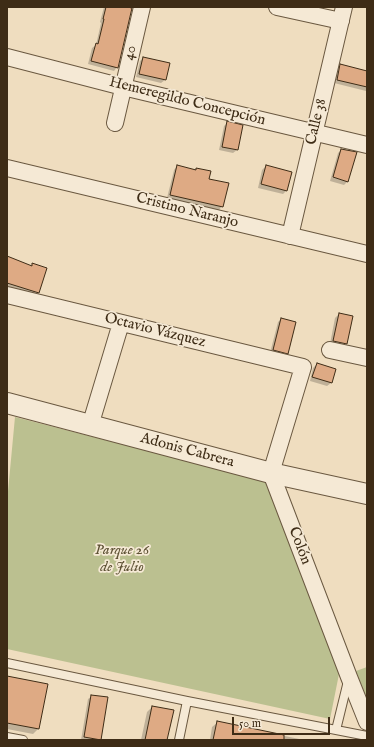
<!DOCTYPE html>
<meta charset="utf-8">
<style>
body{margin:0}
#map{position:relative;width:374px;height:747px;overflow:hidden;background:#efddbf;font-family:"IM FELL English",serif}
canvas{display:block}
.frame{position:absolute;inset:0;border:8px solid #3e2c16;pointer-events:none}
.scale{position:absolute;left:232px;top:717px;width:98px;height:18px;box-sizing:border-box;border:2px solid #3e2c16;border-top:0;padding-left:5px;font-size:12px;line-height:14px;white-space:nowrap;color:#3e2c16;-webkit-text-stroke:3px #f5e9d5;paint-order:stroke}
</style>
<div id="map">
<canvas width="374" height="747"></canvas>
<div class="frame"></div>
<div class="scale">50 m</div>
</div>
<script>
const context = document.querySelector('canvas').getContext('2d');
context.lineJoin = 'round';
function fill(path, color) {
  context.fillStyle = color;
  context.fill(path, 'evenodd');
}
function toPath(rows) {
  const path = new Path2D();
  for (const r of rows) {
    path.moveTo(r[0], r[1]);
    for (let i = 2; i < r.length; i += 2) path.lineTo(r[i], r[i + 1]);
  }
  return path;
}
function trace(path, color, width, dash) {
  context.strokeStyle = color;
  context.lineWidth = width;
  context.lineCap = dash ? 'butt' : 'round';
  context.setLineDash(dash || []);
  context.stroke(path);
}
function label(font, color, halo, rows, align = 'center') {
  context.font = font + ' "IM FELL English",serif';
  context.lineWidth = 3.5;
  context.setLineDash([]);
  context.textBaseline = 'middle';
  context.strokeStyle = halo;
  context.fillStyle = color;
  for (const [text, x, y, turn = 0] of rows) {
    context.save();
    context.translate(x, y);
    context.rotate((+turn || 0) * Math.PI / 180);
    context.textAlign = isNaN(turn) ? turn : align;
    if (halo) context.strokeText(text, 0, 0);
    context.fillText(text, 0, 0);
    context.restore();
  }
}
const green = toPath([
 [15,417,265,481,339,674,330,719,7,649,7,502],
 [367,667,367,699,356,671]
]);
const shadow = toPath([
 [104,7,123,7,117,67,114,71,88,64,92,48,96,45,101,23,100,22],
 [143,58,165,80,161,83,136,77,140,61],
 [341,65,367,72,367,90,366,91,334,83,337,69],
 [227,123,237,150,233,153,219,150,224,126],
 [341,150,348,181,344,185,330,181,338,153],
 [177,166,195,171,196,169,208,179,222,206,219,210,167,198,174,170],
 [266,166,286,191,283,194,258,188,262,170],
 [7,258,31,267,33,264,38,293,35,296,7,289],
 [339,314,346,343,343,347,330,344,335,318],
 [281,319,288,353,284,357,270,353,278,322],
 [317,364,331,383,327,386,310,381,313,368],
 [7,677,38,729,33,734,7,729],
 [92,696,100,739,81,740,88,699],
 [152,707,166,740,141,740,147,712],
 [218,722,304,740,210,740,212,727]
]);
const building = toPath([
 [106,7,127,7,132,8,118,68,91,61,96,43,98,44,104,19,103,19,106,7],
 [143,57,170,63,166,80,139,74,143,57],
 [340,64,367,71,367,87,337,80,340,64],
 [227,121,243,125,238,150,222,147,227,121],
 [341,149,357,152,348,182,333,177,341,149],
 [177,165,196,170,196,168,211,171,209,179,229,183,223,207,170,195,177,165],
 [266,165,292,172,287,191,261,184,266,165],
 [7,256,32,266,32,263,47,268,39,293,7,283,7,256],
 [339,313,353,316,347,344,333,341,339,313],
 [281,318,296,322,288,354,273,350,281,318],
 [317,363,336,369,332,383,312,377,317,363],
 [7,676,48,684,39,729,7,723,7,676],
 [91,695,108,697,101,740,84,737,91,695],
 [152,706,174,710,167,740,145,740,152,706],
 [217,721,284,735,284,740,213,740,217,721]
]);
const service = toPath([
 [7,663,187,701,367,736],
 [336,730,348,681],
 [7,737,23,740],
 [179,740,187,701]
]);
const minor = toPath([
 [277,7,341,21],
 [7,57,123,87,367,145],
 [115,123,142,7],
 [7,168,367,254],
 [290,236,344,7],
 [7,295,303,367,271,473,349,677,367,722],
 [330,350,367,358],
 [90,426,121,323]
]);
const tertiary = toPath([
 [7,403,271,473,367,494]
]);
const streetNames = [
 ["40",131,53,-77],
 ["Hemeregildo Concepción",187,102,14],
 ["Calle 38",317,122,-77],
 ["Cristino Naranjo",187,211,14],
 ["Octavio Vázquez",155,331,14],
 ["Adonis Cabrera",187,451,15],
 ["Colón",299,546,69]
];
const parkNames = [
 ["Parque 26",122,551],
 ["de Julio",122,568]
];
fill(green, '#bbc090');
fill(shadow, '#0003');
fill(building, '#deaa84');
trace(building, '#3e2c16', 1);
trace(service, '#6a5840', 10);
trace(minor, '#6a5840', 18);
trace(tertiary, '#6a5840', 22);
trace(service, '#f5e9d5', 8);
trace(minor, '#f5e9d5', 16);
trace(tertiary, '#f5e9d5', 20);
label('15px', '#3e2c16', '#f5e9d5', streetNames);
label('italic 15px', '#5d5134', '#f5e9d5', parkNames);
</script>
